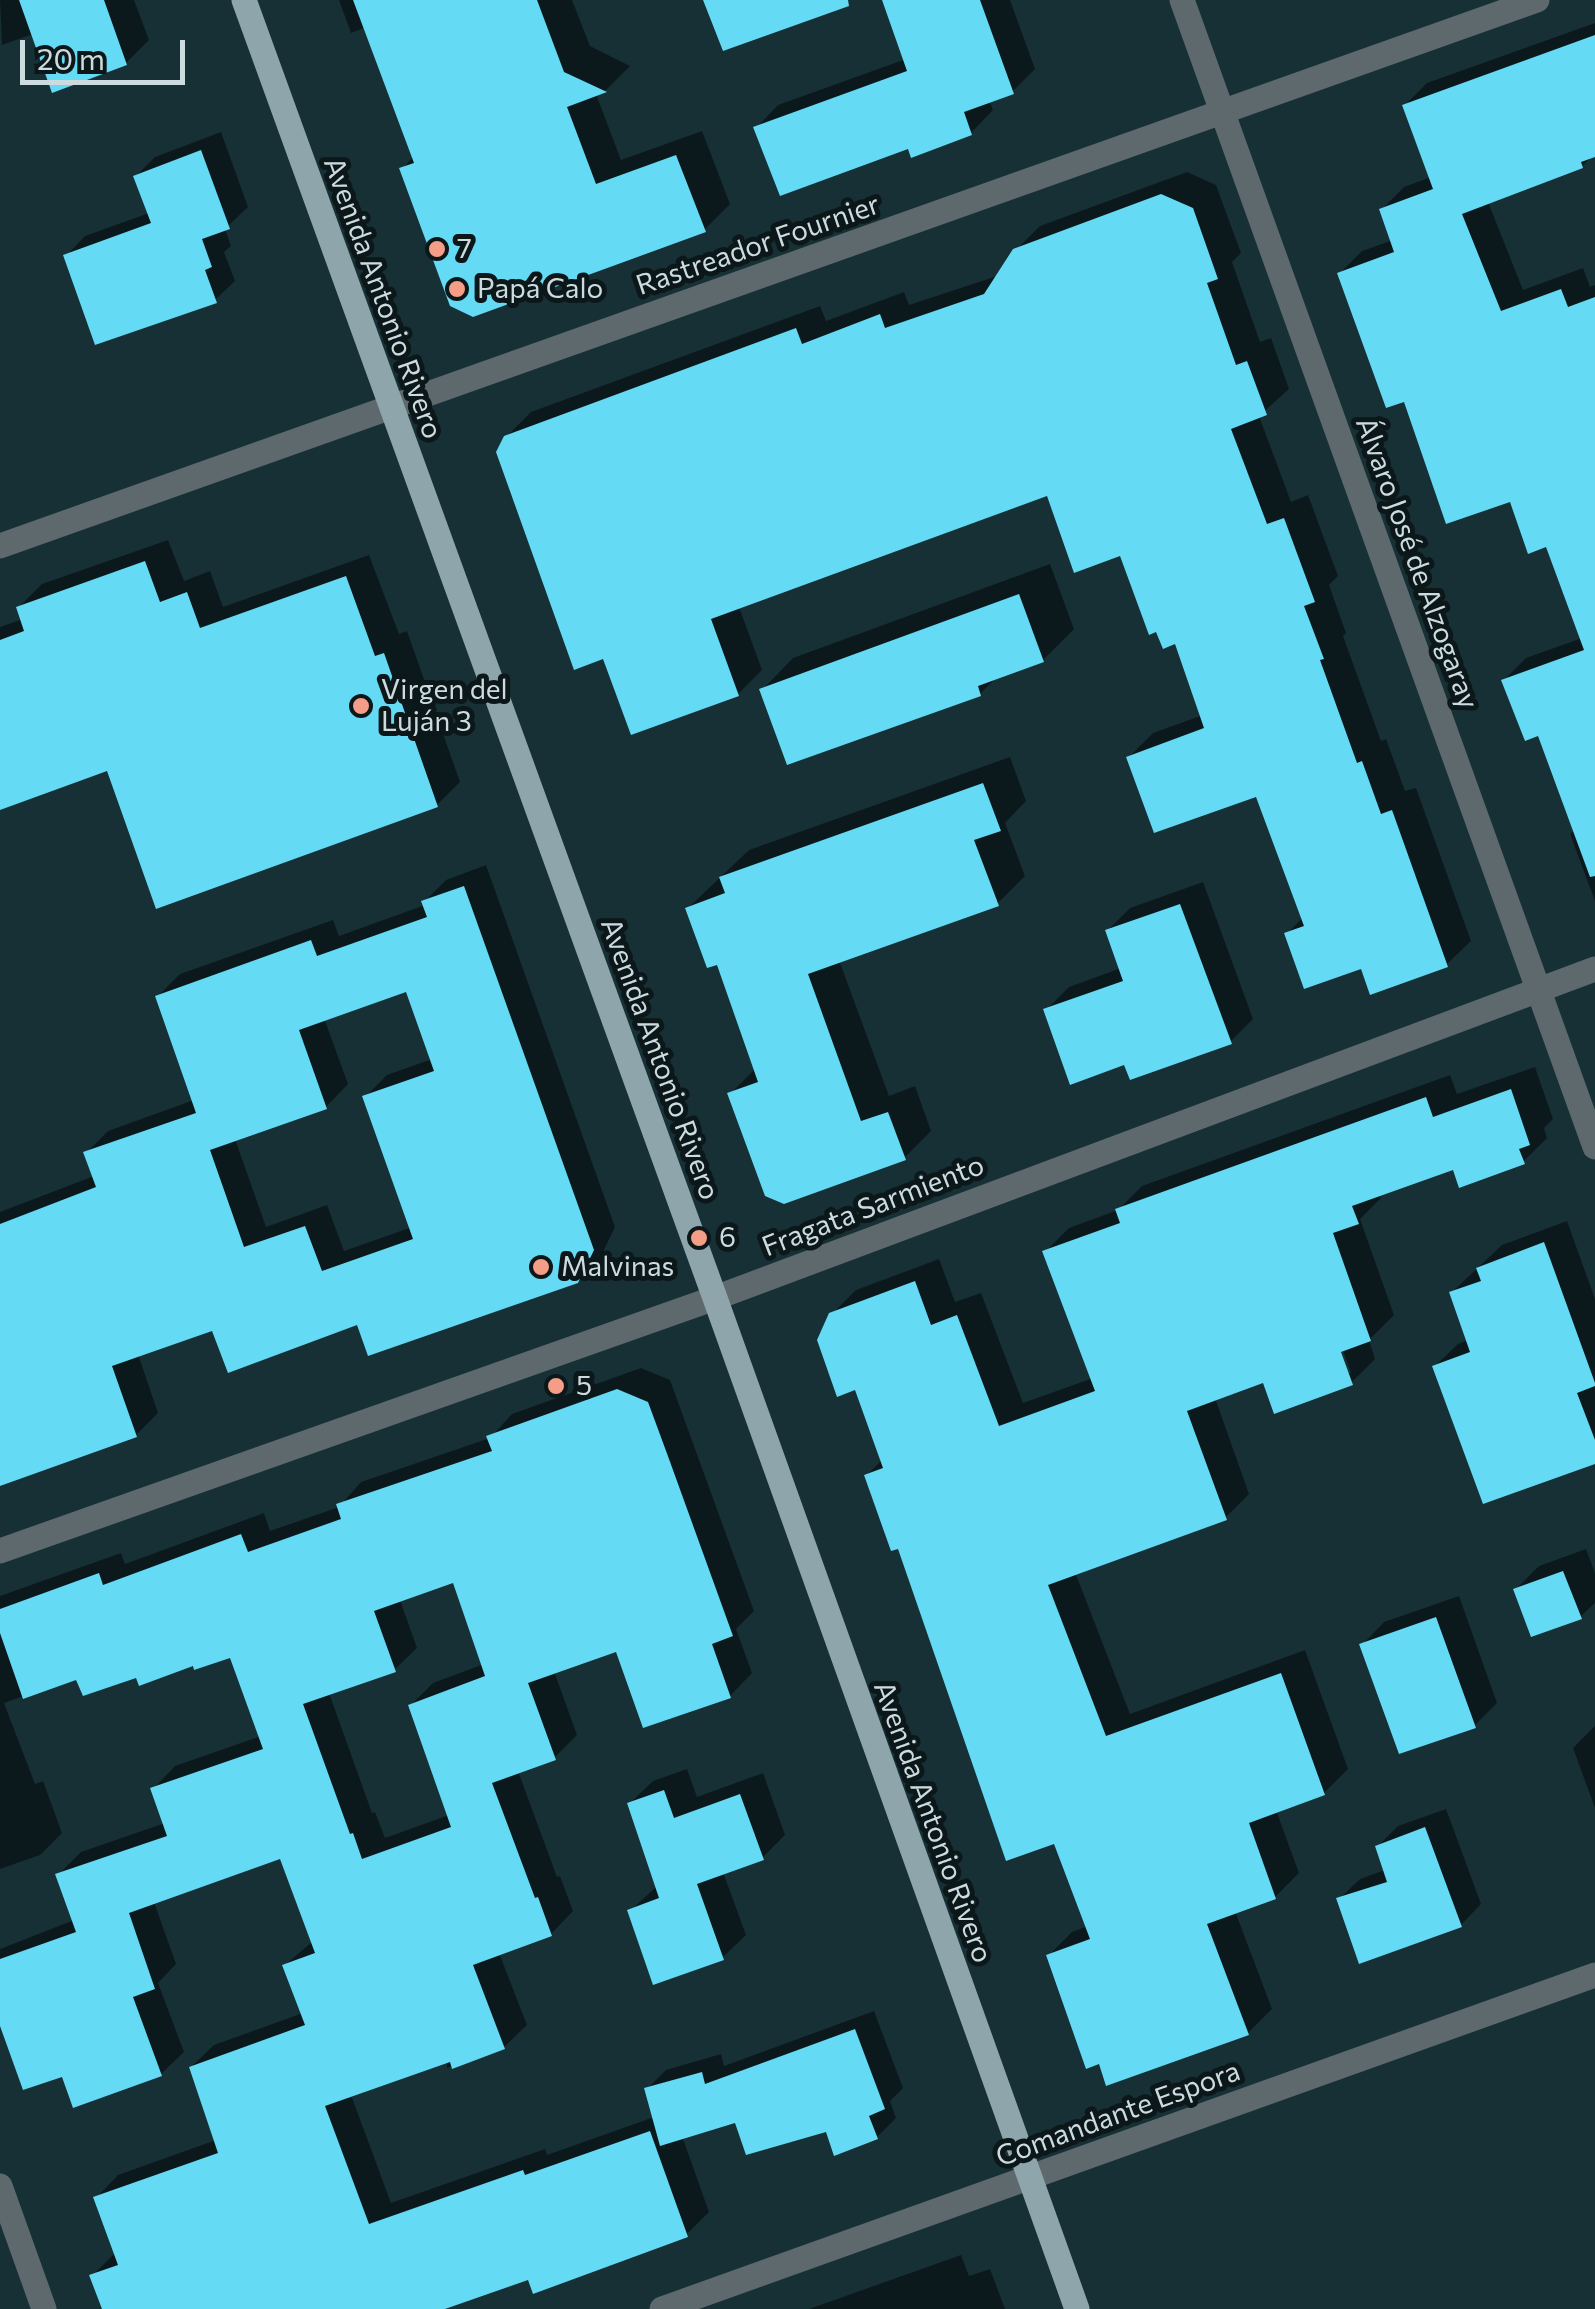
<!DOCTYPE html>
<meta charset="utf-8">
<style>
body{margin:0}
#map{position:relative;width:1595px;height:2309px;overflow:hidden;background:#173036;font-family:Commissioner,sans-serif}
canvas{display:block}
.scale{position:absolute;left:20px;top:40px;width:165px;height:45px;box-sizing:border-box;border:5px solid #ccdbdf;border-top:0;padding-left:12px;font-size:30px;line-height:35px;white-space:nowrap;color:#ccdbdf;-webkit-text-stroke:8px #0c1719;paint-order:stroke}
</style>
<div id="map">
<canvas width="1595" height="2309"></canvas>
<div class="scale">20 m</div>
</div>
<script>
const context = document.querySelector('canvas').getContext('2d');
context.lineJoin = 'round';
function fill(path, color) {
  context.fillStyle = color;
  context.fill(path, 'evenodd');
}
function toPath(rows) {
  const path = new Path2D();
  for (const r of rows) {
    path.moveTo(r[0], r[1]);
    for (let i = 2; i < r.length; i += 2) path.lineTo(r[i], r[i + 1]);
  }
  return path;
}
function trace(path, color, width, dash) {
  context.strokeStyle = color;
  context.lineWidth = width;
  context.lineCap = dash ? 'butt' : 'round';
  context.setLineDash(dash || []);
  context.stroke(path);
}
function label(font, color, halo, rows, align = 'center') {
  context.font = font + ' Commissioner,sans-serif';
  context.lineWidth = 10;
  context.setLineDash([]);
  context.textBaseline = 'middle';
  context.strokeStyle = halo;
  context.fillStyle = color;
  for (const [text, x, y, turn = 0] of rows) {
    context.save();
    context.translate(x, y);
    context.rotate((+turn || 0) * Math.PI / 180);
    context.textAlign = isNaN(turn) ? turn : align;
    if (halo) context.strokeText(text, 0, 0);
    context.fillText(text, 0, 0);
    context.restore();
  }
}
const shadow = toPath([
 [0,0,134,0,149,40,126,63,33,34,2,45],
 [339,0,572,0,590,46,630,66,606,90,596,94,621,160,702,131,730,204,704,230,402,169,414,156,366,27,351,33],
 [884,0,1010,0,1035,69,1013,91,989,100,993,110,971,133,756,128,778,105,906,59],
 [1595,23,1595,154,1582,166,1488,202,1523,290,1583,268,1590,287,1595,285,1595,468,1405,399,1340,273,1362,251,1393,240,1382,209,1404,187,1431,177,1405,105,1427,83],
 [221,132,248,207,225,229,231,246,224,252,235,281,215,300,66,256,85,236,149,213,136,176,155,157],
 [1187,172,1216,185,1241,253,1232,262,1260,342,1271,338,1289,389,1259,416,1291,502,1308,495,1338,576,1329,585,1346,633,1343,636,1381,741,1386,739,1405,791,1416,788,1471,941,1446,965,1363,965,1287,934,1303,917,1258,794,1129,757,1153,733,1203,715,1177,641,1122,553,1048,493,739,607,762,670,738,694,604,656,506,437,531,412,820,306,826,321,904,292,909,305,1000,275,1015,251,1040,226],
 [168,540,184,581,210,571,223,607,369,555,399,634,407,631,460,782,437,805,108,768,0,807,0,627,23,619,19,607,42,584],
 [1595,546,1595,901,1570,834,1575,829,1539,733,1504,680,1526,658,1582,638],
 [1050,564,1074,629,1043,660,998,676,980,694,762,690,793,658],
 [1010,757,1026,801,1005,823,1025,876,998,903,839,960,889,1096,915,1086,931,1131,904,1158,730,1094,756,1068,718,962,688,908,749,850],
 [486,865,615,1227,600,1258,577,1281,359,1321,214,1328,138,1354,158,1413,136,1435,0,1482,0,1212,94,1176,86,1153,108,1131,194,1100,158,996,180,974,333,920,339,936,425,905,424,902,446,880],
 [408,989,432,1059,387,1075,365,1097,412,1227,344,1251,327,1205,266,1227,235,1139,326,1107,348,1084,324,1018],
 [1203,882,1253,1019,1230,1042,1126,1061,1046,1010,1069,987,1121,968,1107,931,1130,908],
 [1535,1067,1553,1119,1544,1128,1547,1138,1523,1162,1454,1167,1380,1194,1381,1198,1360,1219,1394,1315,1369,1340,1375,1359,1351,1383,1264,1380,1215,1398,1249,1494,1225,1518,1075,1572,1130,1714,1305,1650,1348,1769,1324,1793,1276,1810,1299,1873,1275,1897,1235,1911,1272,2009,1248,2033,1100,2061,1048,1956,1072,1932,1088,1926,1056,1840,899,1546,867,1475,883,1459,831,1315,856,1290,939,1259,955,1302,981,1293,1023,1403,1093,1378,1045,1252,1069,1228,1118,1210,1142,1186,1450,1075,1457,1094],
 [1339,1339,1351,1373,1346,1373,1334,1341],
 [1567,1221,1595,1299,1595,1461,1435,1366,1458,1344,1468,1340,1451,1293,1502,1245],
 [641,1368,670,1380,754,1611,736,1629,752,1673,730,1696,618,1648,554,1671,577,1735,554,1758,518,1771,557,1877,560,1876,573,1911,551,1934,499,1953,527,2025,504,2047,447,2068,447,2061,351,2095,391,2203,545,2149,547,2155,654,2117,647,2089,666,2070,721,2054,724,2066,874,2011,903,2088,890,2101,896,2118,877,2137,737,2120,682,2136,709,2212,686,2235,530,2276,437,2309,104,2309,92,2276,116,2252,96,2198,118,2175,216,2140,191,2067,214,2045,303,2013,285,1965,313,1941,282,1856,154,1902,176,1964,158,1983,184,2052,161,2074,63,2073,0,2018,0,1949,74,1920,58,1875,81,1852,165,1823,153,1789,175,1766,261,1736,231,1654,137,1675,78,1677,4,1703,35,1784,43,1781,62,1833,40,1855,0,1869,0,1596,121,1553,125,1564,264,1513,270,1531,339,1507,361,1482,490,1438,512,1414],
 [455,1580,484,1664,433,1683,411,1705,449,1815,385,1838,375,1812,372,1813,329,1693,394,1670,417,1648,400,1600],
 [1586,1549,1595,1573,1595,1603,1580,1617,1516,1589,1539,1566],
 [1459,1596,1497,1703,1474,1726,1362,1645,1384,1622],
 [1595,1726,1595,1808,1573,1748],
 [687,1769,697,1797,763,1773,785,1835,762,1858,723,1872,746,1935,723,1957,630,1911,657,1886,630,1803,653,1781],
 [1446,1809,1481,1904,1461,1925,1339,1899,1360,1879,1385,1870,1377,1847,1398,1826],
 [961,2255,969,2276,990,2269,1005,2309,809,2309]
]);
const building = toPath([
 [19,0,104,0,127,65,52,93],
 [353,0,537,0,564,72,607,92,567,107,596,184,676,155,706,232,473,317,450,306,399,168,414,163],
 [703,0,848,0,849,6,723,51],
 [882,0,980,0,1014,94,964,112,972,135,911,158,908,149,780,196,753,127,907,71],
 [1595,35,1595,157,1581,162,1583,168,1462,214,1501,311,1561,289,1568,307,1595,297,1595,876,1590,877,1538,736,1525,741,1501,680,1584,650,1546,547,1528,554,1510,502,1446,524,1404,402,1386,408,1337,273,1394,252,1379,209,1433,189,1402,105],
 [201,150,230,229,202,239,212,267,205,270,217,303,95,345,63,255,151,223,133,176],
 [1161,194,1193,208,1218,279,1207,283,1236,365,1247,361,1267,415,1231,429,1267,524,1284,518,1315,602,1304,606,1324,659,1320,660,1357,763,1362,761,1381,814,1392,810,1448,967,1370,995,1361,969,1304,989,1284,933,1304,926,1256,797,1154,833,1126,757,1204,728,1175,644,1163,649,1156,632,1149,635,1120,556,1074,573,1047,496,711,619,739,696,631,735,603,659,574,670,496,452,504,436,796,328,802,344,880,314,885,328,984,294,1013,249],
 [145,561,160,602,187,592,200,628,346,576,375,656,384,653,438,807,156,909,107,771,0,810,0,640,24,631,16,607],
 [1019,594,1044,662,978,686,981,696,787,765,759,689],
 [983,783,1001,831,974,840,999,906,808,974,861,1121,888,1112,906,1160,784,1204,765,1196,727,1093,758,1082,717,965,707,968,685,908,725,893,719,877],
 [464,886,594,1250,578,1283,368,1356,357,1325,228,1373,212,1331,112,1366,137,1437,0,1486,0,1224,96,1187,83,1152,196,1113,155,996,311,940,317,956,427,917,421,901],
 [406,992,434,1071,362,1096,413,1239,322,1271,305,1226,244,1247,210,1150,327,1109,299,1030],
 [1180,904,1232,1044,1130,1080,1124,1065,1070,1085,1043,1009,1123,981,1105,930],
 [1511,1089,1530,1145,1519,1149,1525,1164,1459,1188,1453,1170,1352,1206,1359,1224,1333,1233,1371,1341,1341,1352,1353,1385,1274,1414,1263,1383,1187,1411,1227,1520,1048,1585,1106,1736,1281,1673,1325,1795,1249,1823,1276,1899,1207,1924,1249,2035,1106,2086,1099,2064,1086,2069,1046,1955,1090,1939,1054,1844,1006,1861,898,1549,891,1551,864,1475,883,1468,855,1390,837,1397,817,1340,829,1313,915,1281,931,1325,957,1315,999,1426,1095,1391,1042,1251,1120,1223,1115,1209,1426,1097,1433,1117],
 [1544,1242,1595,1383,1595,1386,1577,1393,1595,1440,1595,1464,1483,1504,1432,1366,1470,1352,1449,1292,1481,1281,1476,1268],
 [617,1389,648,1402,669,1459,733,1636,712,1644,731,1698,643,1728,616,1652,528,1683,556,1760,492,1783,535,1898,538,1897,552,1936,473,1965,505,2049,452,2069,450,2062,325,2106,369,2224,523,2170,525,2175,650,2131,688,2237,533,2294,528,2280,445,2309,102,2309,89,2275,118,2265,93,2197,218,2153,189,2067,305,2025,282,1965,315,1953,280,1859,129,1913,155,1989,133,1997,162,2076,73,2108,62,2077,23,2090,0,2026,0,1959,76,1932,55,1874,167,1836,150,1788,263,1749,230,1658,194,1670,193,1666,139,1686,136,1678,83,1696,76,1680,23,1699,0,1633,0,1609,99,1573,103,1585,241,1534,248,1552,341,1519,336,1504,492,1451,486,1436],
 [453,1583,485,1676,408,1705,451,1827,362,1859,353,1833,350,1834,303,1704,396,1672,374,1611],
 [1563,1571,1582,1619,1531,1637,1513,1589],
 [1436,1617,1476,1728,1399,1754,1359,1644],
 [664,1790,674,1818,740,1794,764,1860,697,1884,724,1960,653,1985,627,1910,659,1898,627,1803],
 [1425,1827,1462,1927,1359,1964,1336,1898,1387,1882,1375,1846],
 [855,2029,885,2109,869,2116,878,2139,834,2156,826,2132,746,2155,735,2123,660,2146,644,2088,702,2072,705,2084]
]);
const minor = toPath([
 [1182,0,1595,1147],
 [0,546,1537,0],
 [0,1551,715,1298,1595,969],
 [0,2186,44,2309],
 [662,2309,1595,1975]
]);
const major = toPath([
 [244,0,715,1298,1077,2309]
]);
const markers = [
 [437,249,10,"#f49e88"],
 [457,289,10,"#f49e88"],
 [361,706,10,"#f49e88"],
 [699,1238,10,"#f49e88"],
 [541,1267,10,"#f49e88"],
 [556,1386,10,"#f49e88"]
];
const streetNames = [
 ["Rastreador Fournier",758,245,-19],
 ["Avenida Antonio Rivero",383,298,70],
 ["Álvaro José de Alzogaray",1417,563,70],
 ["Avenida Antonio Rivero",660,1059,70],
 ["Fragata Sarmiento",873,1206,-21],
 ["Avenida Antonio Rivero",933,1822,70],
 ["Comandante Espora",1118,2114,-20]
];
const poiNames = [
 ["7",457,249],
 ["Papá Calo",477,289],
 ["Virgen del",381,690],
 ["Luján 3",381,722],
 ["6",719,1238],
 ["Malvinas",561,1267],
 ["5",576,1386]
];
fill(shadow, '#0007');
fill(building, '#64daf4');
trace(minor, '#5d696c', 25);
trace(major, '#8da5ab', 25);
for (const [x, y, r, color] of markers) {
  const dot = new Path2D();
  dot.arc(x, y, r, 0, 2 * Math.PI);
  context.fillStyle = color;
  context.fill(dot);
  trace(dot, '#0c1719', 4);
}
label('28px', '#ccdbdf', '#0c1719', streetNames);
label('28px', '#ccdbdf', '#0c1719', poiNames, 'left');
</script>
